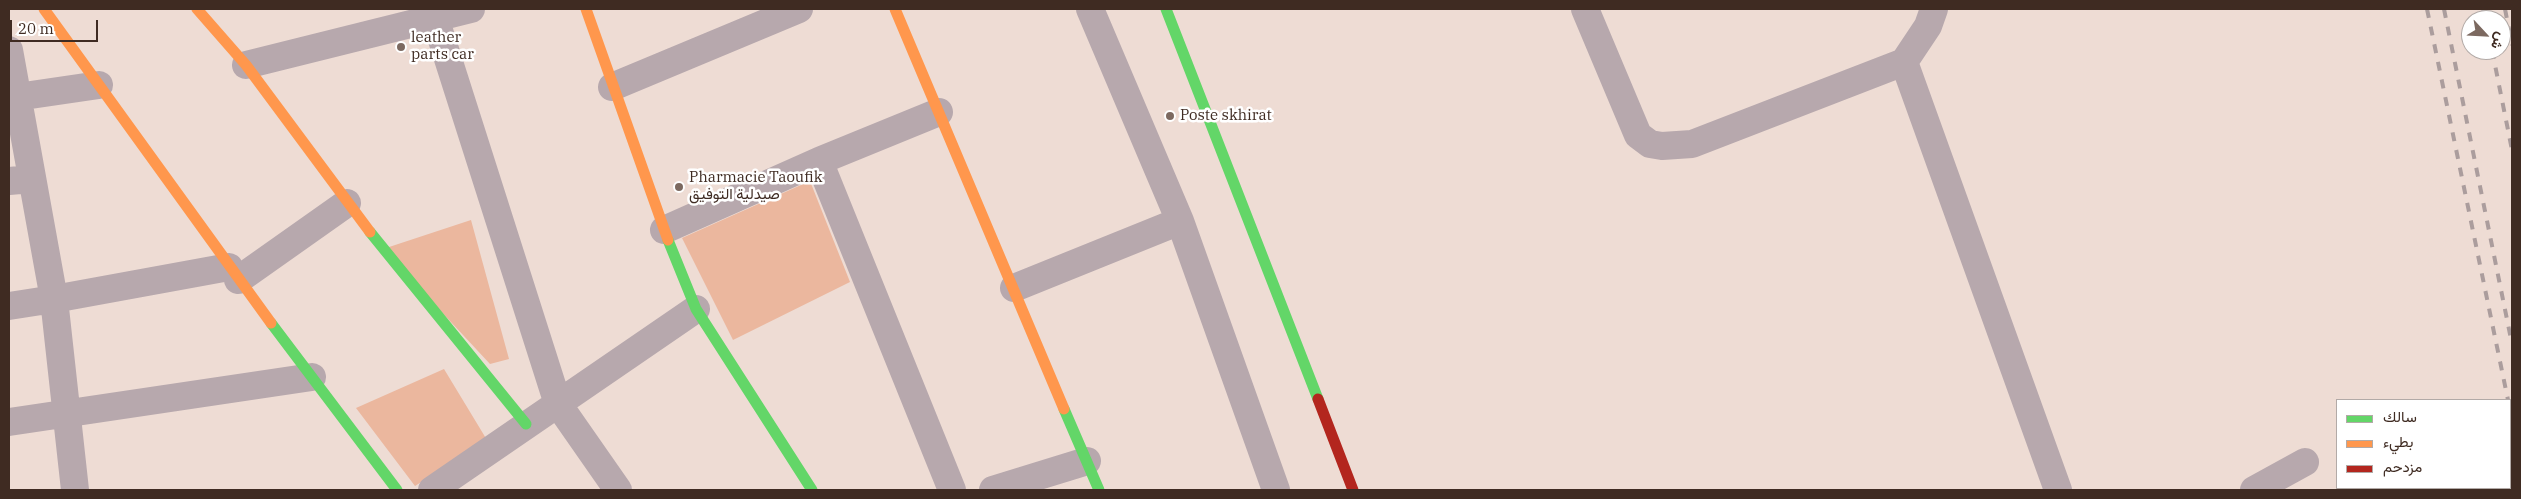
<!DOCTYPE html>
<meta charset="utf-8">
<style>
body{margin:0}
#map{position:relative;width:2521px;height:499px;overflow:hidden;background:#eedcd4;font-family:"IBM Plex Serif",Vazirmatn,serif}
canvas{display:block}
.frame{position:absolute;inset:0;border:10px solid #3f2b22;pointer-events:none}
.legend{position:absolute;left:2336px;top:399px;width:175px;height:90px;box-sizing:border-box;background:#fff;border:1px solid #b2aaa7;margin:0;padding:6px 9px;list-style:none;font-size:15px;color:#3f2b22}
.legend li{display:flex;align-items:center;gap:10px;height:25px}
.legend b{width:25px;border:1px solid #b2aaa7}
.north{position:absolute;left:2461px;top:10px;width:50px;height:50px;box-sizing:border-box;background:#fff;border:1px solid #b2aaa7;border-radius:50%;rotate:115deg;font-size:14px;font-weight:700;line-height:20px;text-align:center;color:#3f2b22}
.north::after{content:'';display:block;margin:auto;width:18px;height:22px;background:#7c6960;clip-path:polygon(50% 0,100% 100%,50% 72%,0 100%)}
.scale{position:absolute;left:10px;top:20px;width:88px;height:22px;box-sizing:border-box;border:2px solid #3f2b22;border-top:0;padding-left:6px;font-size:15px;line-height:18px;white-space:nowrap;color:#3f2b22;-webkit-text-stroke:4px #fff;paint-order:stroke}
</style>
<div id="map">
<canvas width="2521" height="499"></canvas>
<div class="frame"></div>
<ul class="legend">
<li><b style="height:6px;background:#63d668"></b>سالك</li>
<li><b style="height:6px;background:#ff974d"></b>بطيء</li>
<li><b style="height:6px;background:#b3261e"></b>مزدحم</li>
</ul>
<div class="north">ش</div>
<div class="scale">20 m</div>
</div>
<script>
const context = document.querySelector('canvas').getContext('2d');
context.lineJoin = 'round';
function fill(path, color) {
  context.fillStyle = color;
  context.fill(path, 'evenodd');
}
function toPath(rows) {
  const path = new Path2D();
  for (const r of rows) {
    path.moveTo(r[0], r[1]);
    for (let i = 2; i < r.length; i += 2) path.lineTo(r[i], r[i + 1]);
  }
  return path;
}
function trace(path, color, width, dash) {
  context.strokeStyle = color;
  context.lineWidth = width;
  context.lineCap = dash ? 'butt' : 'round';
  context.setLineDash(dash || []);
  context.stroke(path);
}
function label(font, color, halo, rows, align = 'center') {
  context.font = font + ' "IBM Plex Serif",Vazirmatn,serif';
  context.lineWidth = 5;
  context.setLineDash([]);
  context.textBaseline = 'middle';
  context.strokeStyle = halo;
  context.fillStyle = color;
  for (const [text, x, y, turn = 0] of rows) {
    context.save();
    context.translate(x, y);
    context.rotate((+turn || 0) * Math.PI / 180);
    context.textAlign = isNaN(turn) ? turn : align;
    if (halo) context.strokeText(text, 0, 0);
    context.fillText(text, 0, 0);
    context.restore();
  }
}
const green = toPath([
 [810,181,850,282,733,340,682,238],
 [471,220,509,359,490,364,383,249],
 [444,369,487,440,415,486,356,408]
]);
const street = toPath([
 [1090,9,1180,221,1276,490],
 [1585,9,1638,135,1650,144,1662,146,1692,144,1904,62],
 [1934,9,1928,26,1904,62,2058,490],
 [435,18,558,404,618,490],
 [9,50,54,299,75,490],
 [246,65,471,9],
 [612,87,799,9],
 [17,97,99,85],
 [819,161,952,490],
 [9,181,32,179],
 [664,230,819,161,939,112],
 [238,280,347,203],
 [1014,288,1180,221],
 [9,306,54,299,229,267],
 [9,422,312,377],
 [432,490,696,309],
 [993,490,1087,461],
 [2254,490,2305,462]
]);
const fast = toPath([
 [1166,9,1318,399],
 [370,232,526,424],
 [668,240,696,309,812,490],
 [271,323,397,490],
 [1064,409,1099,490]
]);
const slow = toPath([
 [44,9,271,323],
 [197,9,246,65,370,232],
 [586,9,668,240],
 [895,9,1064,409]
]);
const jam = toPath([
 [1318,399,1353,490]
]);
const rail = toPath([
 [2427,9,2508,400],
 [2444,9,2512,344],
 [2483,9,2486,20],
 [2505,9,2512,45],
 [2492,50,2512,150],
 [2510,408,2512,419]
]);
const markers = [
 [401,47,5,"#7c6960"],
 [1170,116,5,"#7c6960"],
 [679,187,5,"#7c6960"]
];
const poiNames = [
 ["leather",411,38],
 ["parts car",411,55],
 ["Poste skhirat",1180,116],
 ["Pharmacie Taoufik",689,178],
 ["صيدلية التوفيق",689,195]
];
fill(green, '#ebb79e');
trace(street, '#b7a8ad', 28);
trace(fast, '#63d668', 11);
trace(slow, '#ff974d', 11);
trace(jam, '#b3261e', 11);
trace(rail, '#ab9d9d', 4, [9, 9]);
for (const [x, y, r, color] of markers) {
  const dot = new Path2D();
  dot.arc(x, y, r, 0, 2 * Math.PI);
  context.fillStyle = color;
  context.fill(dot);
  trace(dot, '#fff', 2);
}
label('15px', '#3f2b22', '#fff', poiNames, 'left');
</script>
